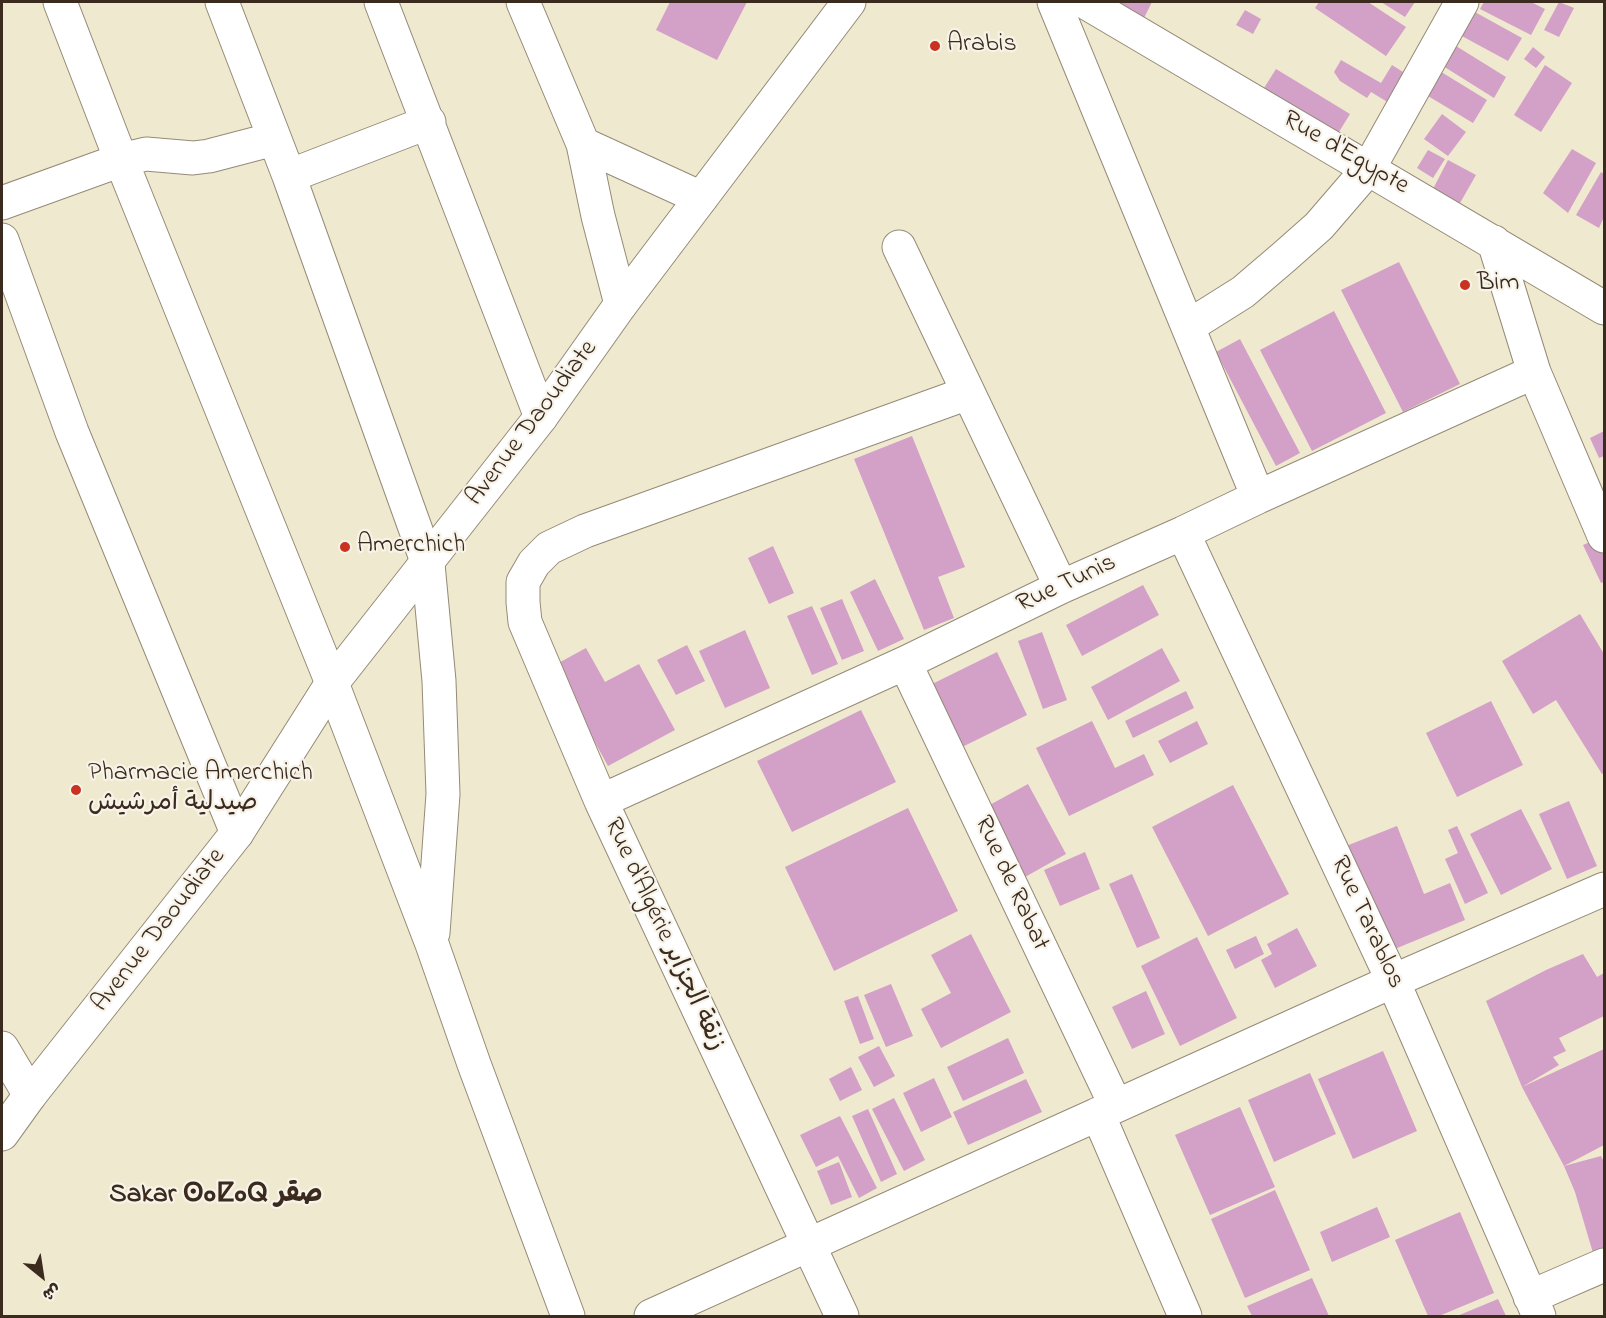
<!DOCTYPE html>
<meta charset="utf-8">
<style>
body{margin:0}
#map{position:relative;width:1606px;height:1318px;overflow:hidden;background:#efe9cf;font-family:"Indie Flower","Playpen Sans Arabic",sans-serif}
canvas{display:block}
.frame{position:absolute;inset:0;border:3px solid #3b2a1e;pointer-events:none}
.north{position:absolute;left:12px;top:1246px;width:60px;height:60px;-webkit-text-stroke:4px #f7f3e8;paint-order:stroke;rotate:150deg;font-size:16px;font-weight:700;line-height:24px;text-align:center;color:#3b2a1e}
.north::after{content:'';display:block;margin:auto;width:21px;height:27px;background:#3b2a1e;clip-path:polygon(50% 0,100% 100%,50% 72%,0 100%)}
</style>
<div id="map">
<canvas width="1606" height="1318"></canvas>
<div class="frame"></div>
<div class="north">ش</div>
</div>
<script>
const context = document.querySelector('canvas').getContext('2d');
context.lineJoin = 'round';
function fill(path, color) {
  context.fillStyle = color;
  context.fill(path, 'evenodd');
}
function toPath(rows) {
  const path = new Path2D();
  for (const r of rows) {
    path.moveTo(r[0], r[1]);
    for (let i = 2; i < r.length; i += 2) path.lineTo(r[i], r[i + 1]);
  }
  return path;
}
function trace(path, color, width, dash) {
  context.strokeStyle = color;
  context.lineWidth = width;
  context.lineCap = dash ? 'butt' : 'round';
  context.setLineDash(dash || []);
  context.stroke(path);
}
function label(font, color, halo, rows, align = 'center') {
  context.font = font + ' "Indie Flower","Playpen Sans Arabic","Noto Sans Tifinagh",sans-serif';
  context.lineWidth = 4.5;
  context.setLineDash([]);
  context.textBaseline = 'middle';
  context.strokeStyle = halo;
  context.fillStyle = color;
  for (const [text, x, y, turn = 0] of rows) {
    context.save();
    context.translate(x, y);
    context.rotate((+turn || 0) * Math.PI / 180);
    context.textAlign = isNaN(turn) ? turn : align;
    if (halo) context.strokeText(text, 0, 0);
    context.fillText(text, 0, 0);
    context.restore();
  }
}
const building = toPath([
 [670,2,747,2,717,60,656,30],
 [1106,2,1152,2,1143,20],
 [1319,2,1368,2,1406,27,1386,56,1315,8],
 [1381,2,1415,2,1405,17],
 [1484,2,1531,2,1545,9,1531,35,1480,9],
 [1559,2,1574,8,1559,37,1544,30],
 [1245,10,1261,19,1253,34,1236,25],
 [1473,11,1522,38,1508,61,1460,35],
 [1456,46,1506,77,1494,98,1443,66],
 [1533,47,1545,57,1536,68,1524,59],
 [1341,60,1381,83,1392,65,1411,77,1394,106,1371,92,1367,98,1340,81,1334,72],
 [1545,65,1572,83,1541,132,1514,115],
 [1276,69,1350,114,1334,140,1259,96],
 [1438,70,1487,100,1473,123,1423,93],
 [1442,114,1466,132,1448,156,1424,139],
 [1572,149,1596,163,1568,213,1543,193],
 [1428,150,1445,159,1433,178,1417,168],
 [1448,160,1476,175,1460,203,1433,189],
 [1601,172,1604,174,1604,217,1599,228,1576,215],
 [1399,262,1460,384,1403,412,1341,290],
 [1334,311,1386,413,1312,451,1260,350],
 [1240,339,1300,453,1276,466,1216,352],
 [1604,431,1604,456,1599,458,1590,438],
 [912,436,965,567,938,577,954,618,924,630,854,459],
 [1599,538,1604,549,1604,582,1601,583,1583,545],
 [773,546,794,593,769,604,748,558],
 [875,579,904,639,878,651,850,592],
 [1143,585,1159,615,1082,656,1066,625],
 [842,599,864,651,842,660,820,608],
 [812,606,838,664,812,675,787,616],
 [1580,614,1604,654,1604,773,1602,774,1556,700,1533,714,1502,661],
 [745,630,770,688,725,708,699,651],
 [1042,632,1067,700,1043,709,1018,641],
 [687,645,705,681,676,695,657,660],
 [586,648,605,682,639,664,675,730,608,766,553,666],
 [1162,648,1180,681,1108,720,1091,687],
 [997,652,1027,715,956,750,926,687],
 [1186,691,1194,708,1133,738,1125,721],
 [1491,701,1523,765,1457,797,1426,733],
 [861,710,896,782,792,832,757,761],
 [1092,721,1115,768,1144,754,1154,775,1069,816,1036,748],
 [1197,721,1208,744,1170,763,1158,741],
 [1028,784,1066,854,1025,877,986,807],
 [1233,785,1289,894,1208,936,1152,827],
 [1569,801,1597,866,1567,879,1539,814],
 [908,808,958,911,834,971,785,867],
 [1521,809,1552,869,1501,895,1470,834],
 [1397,826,1424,894,1450,883,1465,920,1390,951,1346,846],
 [1457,826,1488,893,1465,904,1445,859,1458,853,1448,830],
 [1085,852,1100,889,1060,906,1044,870],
 [1132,874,1160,938,1137,948,1109,884],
 [1297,928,1317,966,1275,988,1261,960,1272,954,1267,944],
 [971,934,1011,1012,941,1048,921,1009,951,993,931,955],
 [1256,936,1264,954,1235,969,1226,950],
 [1197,937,1237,1018,1180,1046,1141,966],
 [1583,954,1597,977,1604,973,1604,1016,1559,1038,1566,1051,1553,1057,1559,1065,1522,1087,1486,1001,1546,970],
 [891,984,913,1036,886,1047,864,995],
 [1146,991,1165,1034,1132,1049,1112,1007],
 [858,996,874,1039,860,1044,844,1001],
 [1008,1038,1024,1073,963,1101,947,1067],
 [879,1046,895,1076,874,1087,858,1057],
 [1604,1049,1604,1145,1564,1166,1522,1087],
 [1383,1051,1417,1131,1353,1159,1318,1079],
 [851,1067,862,1090,840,1101,829,1079],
 [1310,1073,1336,1134,1274,1162,1248,1100],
 [934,1078,952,1117,921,1132,903,1093],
 [1026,1079,1042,1112,968,1145,953,1112],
 [894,1098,925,1160,904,1171,872,1109],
 [1240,1107,1275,1187,1210,1215,1175,1135],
 [868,1109,897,1174,881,1182,852,1116],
 [840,1116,877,1188,859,1198,838,1156,816,1167,800,1135],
 [1601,1156,1604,1162,1604,1248,1593,1253,1575,1192,1564,1166],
 [839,1162,852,1197,831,1205,817,1171],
 [1275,1190,1310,1270,1245,1298,1211,1219],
 [1377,1207,1390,1237,1332,1262,1320,1232],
 [1460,1212,1494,1293,1439,1316,1428,1316,1395,1240],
 [1312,1278,1329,1316,1252,1316,1247,1306],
 [1498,1299,1506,1316,1457,1316]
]);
const minor = toPath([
 [60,2,121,160,332,683,432,944,474,1064,568,1316],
 [222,2,289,176,428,564,439,681,443,794,433,933],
 [381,2,541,417],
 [523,2,583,144,598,216,621,304],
 [1054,2,1258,497],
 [1085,2,1604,308],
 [583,144,701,198],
 [289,176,429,122],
 [2,203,121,160,146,154,193,158,209,156,274,139],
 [2,240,72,432,237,833],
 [1494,242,1534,372,1604,536],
 [899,247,1061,587],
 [1189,326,1243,292,1284,257,1319,226,1369,168,1462,2],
 [1183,533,1393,981,1539,1316],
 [905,663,1116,1106],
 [601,801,905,663,1061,587,1183,533,1258,497,1534,372],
 [2,1048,30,1095],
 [1098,1114,1185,1316],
 [1530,1297,1604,1265],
 [651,1316,1393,981,1604,889],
 [842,1316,601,801,525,622,523,602,523,582,534,563,549,548,585,531,968,393]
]);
const tertiary = toPath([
 [2,1134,30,1095,237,833,332,683,541,417,621,304,849,2]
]);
const markers = [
 [935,46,6,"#c8321e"],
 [1465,285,6,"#c8321e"],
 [345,547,6,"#c8321e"],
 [76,790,6,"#c8321e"]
];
const poiNames = [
 ["Arabis",947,46],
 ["Bim",1477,285],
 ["Amerchich",357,547],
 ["Pharmacie Amerchich",88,775],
 ["صيدلية أمرشيش",88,805]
];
const streetNames = [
 ["Rue d'Egypte",1345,154,30],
 ["Avenue Daoudiate",533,424,-53],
 ["Rue Tunis",1067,585,-25],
 ["Rue de Rabat",1010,884,65],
 ["Rue Tarablos",1366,923,65],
 ["Avenue Daoudiate",160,931,-52],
 ["Rue d'Algérie زنقة الجزاير",663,935,65]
];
const neighbourhoodNames = [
 ["Sakar ⵙⴰⵇⴰⵕ صقر",216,1197]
];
fill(building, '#d3a0c7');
trace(minor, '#958a76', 35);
trace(tertiary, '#958a76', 35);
trace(minor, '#fff', 33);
trace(tertiary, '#fff', 33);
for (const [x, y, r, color] of markers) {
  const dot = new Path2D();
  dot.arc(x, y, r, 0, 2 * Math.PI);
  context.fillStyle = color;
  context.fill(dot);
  trace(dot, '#f7f3e8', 2);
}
label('26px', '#3b2a1e', '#f7f3e8', poiNames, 'left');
label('26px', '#3b2a1e', '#f7f3e8', streetNames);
label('bold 27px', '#3b2a1e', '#f7f3e8', neighbourhoodNames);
</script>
